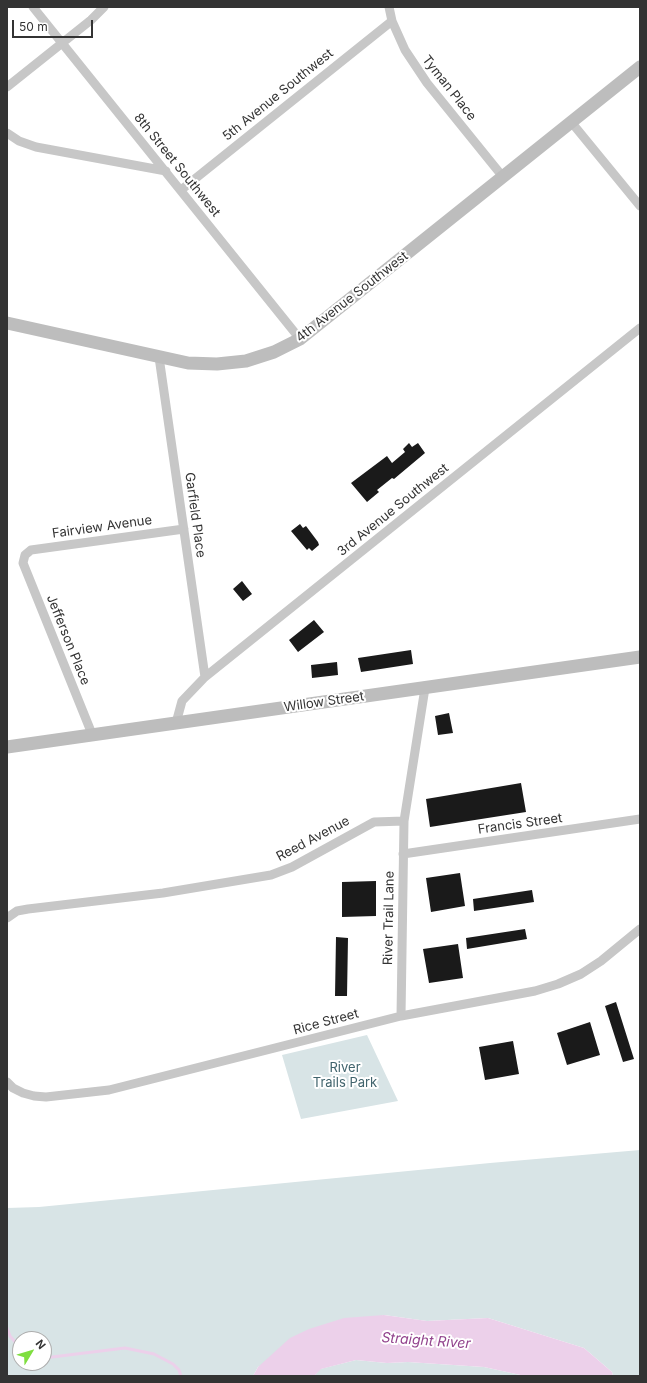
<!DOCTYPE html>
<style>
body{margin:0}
#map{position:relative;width:647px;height:1383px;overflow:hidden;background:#fff;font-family:Inter,sans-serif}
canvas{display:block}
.frame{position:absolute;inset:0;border:8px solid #333;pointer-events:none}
.north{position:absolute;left:12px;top:1331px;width:40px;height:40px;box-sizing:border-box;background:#fff;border:1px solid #adadad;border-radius:50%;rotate:52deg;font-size:11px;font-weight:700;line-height:16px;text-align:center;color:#333}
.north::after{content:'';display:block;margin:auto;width:14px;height:18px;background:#7fde40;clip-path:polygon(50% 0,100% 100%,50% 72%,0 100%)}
.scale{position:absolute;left:12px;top:20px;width:81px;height:18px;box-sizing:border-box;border:2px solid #333;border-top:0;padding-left:5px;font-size:12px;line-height:14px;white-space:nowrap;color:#333;-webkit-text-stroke:3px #fff;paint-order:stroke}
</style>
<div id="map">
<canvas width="647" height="1383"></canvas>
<div class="frame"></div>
<div class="north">N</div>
<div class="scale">50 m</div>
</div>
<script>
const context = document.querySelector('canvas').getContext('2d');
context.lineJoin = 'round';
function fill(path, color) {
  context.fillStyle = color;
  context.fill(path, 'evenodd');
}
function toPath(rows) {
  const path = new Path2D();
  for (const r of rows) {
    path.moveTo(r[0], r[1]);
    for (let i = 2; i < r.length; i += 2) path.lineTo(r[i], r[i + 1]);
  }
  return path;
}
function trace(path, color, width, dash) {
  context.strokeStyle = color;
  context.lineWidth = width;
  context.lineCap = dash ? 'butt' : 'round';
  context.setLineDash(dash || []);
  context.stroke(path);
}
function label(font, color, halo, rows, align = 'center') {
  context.font = font + ' Inter,sans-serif';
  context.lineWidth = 4;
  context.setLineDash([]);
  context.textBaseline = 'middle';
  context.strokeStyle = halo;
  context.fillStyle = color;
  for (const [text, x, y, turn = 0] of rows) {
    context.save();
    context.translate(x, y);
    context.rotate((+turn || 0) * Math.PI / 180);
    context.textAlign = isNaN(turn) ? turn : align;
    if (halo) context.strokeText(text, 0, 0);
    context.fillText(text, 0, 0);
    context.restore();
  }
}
const green = toPath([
 [367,1035,398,1101,301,1119,282,1055],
 [640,1150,640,1376,613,1376,612,1372,584,1348,488,1318,427,1321,384,1315,258,1367,253,1376,7,1376,7,1208,39,1207,490,1163],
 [20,1339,44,1339,44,1363,20,1363],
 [356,1360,387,1363,408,1362,484,1367,525,1376,314,1376,320,1369]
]);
const water = toPath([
 [384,1315,427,1321,488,1318,584,1348,612,1372,613,1376,525,1376,484,1367,408,1362,387,1363,356,1360,321,1369,314,1376,253,1376,258,1367,290,1338,309,1329,344,1318]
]);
const stream = toPath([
 [7,1328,10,1336,20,1348],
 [44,1358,125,1348,154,1354,173,1364,179,1370,181,1376]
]);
const building = toPath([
 [409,443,412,447,418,443,425,453,394,479,392,478,377,490,379,492,367,502,351,483,387,456,392,463,405,452,403,449],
 [300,524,303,528,306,526,318,542,319,545,312,551,309,548,307,550,291,531],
 [242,581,252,594,243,601,233,589],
 [314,620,324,632,298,652,289,640],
 [411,650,413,664,361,672,358,658],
 [337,662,338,675,312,678,311,665],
 [449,713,453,733,438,735,435,716],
 [521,783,526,812,430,827,426,799],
 [460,873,465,906,431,912,426,878],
 [376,881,376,916,342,917,342,882],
 [532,890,534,902,474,911,473,899],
 [525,929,527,939,467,949,466,938],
 [336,937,348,938,347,996,335,996],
 [458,944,463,978,429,983,423,949],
 [616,1002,634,1059,623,1062,605,1006],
 [590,1022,600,1055,567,1065,557,1033],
 [513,1041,519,1074,485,1080,479,1047]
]);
const street = toPath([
 [33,7,300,339],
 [389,7,392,21,405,50,427,83,503,177],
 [7,87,91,20,104,7],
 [572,123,640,206],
 [7,133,19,141,36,147,166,171],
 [181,190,392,21],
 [159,357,205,677],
 [176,723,182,701,205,677,640,328],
 [92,734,23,563,25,555,31,550,184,529],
 [403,854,640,819],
 [7,918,17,911,28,909,163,893,271,875,292,867,374,822,404,821,425,688],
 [401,1016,404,821],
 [7,1082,13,1088,23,1093,34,1096,46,1097,109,1090,401,1016,535,991,558,984,581,974,601,961,640,929]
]);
const secondary = toPath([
 [7,323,188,363,217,364,246,361,274,352,300,339,640,67],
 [7,747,640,657]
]);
const streetNames = [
 ["Tyman Place",449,88,52],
 ["5th Avenue Southwest",278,95,-39],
 ["8th Street Southwest",177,165,51],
 ["4th Avenue Southwest",352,297,-38],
 ["3rd Avenue Southwest",393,510,-39],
 ["Garfield Place",195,515,82],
 ["Fairview Avenue",102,527,-8],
 ["Jefferson Place",68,640,68],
 ["Willow Street",324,702,-8],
 ["Francis Street",520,824,-8],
 ["Reed Avenue",313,839,-28],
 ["River Trail Lane",389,918,-89],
 ["Rice Street",326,1022,-15]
];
const parkNames = [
 ["River",345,1068],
 ["Trails Park",345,1083]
];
const waterNames = [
 ["Straight River",426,1341,4]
];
fill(green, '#d8e4e6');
fill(water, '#ecd0ea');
trace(stream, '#ecd0ea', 3);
fill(building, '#1a1a1a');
trace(street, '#c7c7c7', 9);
trace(secondary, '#bdbdbd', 13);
label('13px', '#333', '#fff', streetNames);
label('13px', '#41646d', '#fff', parkNames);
label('italic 14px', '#92438d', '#fff', waterNames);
</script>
